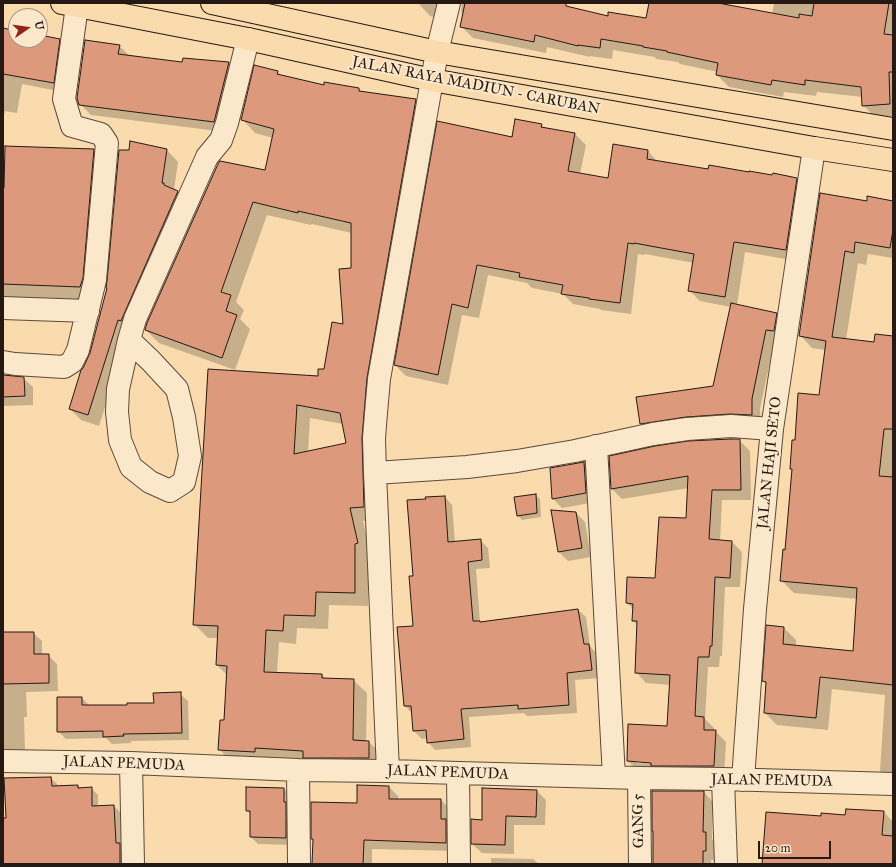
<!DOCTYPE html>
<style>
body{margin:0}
#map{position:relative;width:896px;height:867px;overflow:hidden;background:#f9dbae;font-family:"IM FELL Great Primer",serif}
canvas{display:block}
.frame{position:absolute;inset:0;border:4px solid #261913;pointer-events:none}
.north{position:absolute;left:8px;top:8px;width:40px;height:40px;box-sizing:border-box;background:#fbe8ca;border:1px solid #a69581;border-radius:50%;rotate:77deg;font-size:11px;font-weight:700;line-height:16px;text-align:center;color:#261913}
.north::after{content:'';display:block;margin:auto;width:14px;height:18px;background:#8f2418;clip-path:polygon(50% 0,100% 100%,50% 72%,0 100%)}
.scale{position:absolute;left:758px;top:841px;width:73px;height:18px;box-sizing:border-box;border:2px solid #261913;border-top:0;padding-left:5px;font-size:12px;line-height:14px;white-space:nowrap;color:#261913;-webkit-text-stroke:3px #fbe8ca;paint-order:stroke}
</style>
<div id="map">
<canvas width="896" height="867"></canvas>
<div class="frame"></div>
<div class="north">U</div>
<div class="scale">20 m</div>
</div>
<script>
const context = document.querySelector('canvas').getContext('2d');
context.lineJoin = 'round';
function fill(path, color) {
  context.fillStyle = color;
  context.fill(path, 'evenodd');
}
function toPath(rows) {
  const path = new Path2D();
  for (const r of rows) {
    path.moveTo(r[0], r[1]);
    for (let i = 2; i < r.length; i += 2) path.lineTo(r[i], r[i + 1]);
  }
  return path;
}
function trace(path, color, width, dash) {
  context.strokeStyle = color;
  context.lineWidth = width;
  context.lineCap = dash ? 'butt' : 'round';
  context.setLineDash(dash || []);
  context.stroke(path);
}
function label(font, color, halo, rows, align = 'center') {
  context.font = font + ' "IM FELL Great Primer",serif';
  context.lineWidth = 4;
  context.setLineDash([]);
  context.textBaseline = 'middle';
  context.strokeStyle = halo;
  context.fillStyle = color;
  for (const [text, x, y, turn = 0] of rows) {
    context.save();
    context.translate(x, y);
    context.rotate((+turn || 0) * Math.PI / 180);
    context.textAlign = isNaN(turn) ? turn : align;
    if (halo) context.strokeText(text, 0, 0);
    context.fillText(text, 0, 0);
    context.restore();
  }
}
const shadow = toPath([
 [418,3,457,3,447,19,430,16],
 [462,3,556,3,566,6,567,7,608,18,647,19,650,3,712,3,772,14,774,3,893,3,893,116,875,117,863,105,863,97,817,92,816,96,784,92,783,97,729,87,717,75,718,72,680,64,678,62,656,59,655,57,613,50,612,59,590,56,590,57,547,47,546,53,473,38,461,26,464,14,461,12],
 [3,27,7,29,16,31,16,40,40,40,40,36,59,40,69,49,63,92,22,84,17,113,5,111,3,120],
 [119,46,130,56,183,63,184,59,229,63,240,74,225,132,91,115,80,104],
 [278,72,281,76,324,86,359,89,363,93,415,100,429,114,380,392,377,520,363,521,371,556,368,557,368,606,329,605,328,629,297,628,296,644,279,642,277,674,322,675,326,679,353,680,367,693,366,741,369,742,382,755,382,771,232,763,219,749,225,721,228,676,217,665,218,638,208,638,194,624,209,370,318,377,325,370,344,325,352,268,352,233,312,224,311,225,267,215,236,302,244,310,240,319,250,329,235,370,159,343,146,330,266,171,273,138,255,133,242,119],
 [310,418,343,424,347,444,308,452],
 [541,125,545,128,575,134,586,145,580,174,608,180,648,151,658,162,709,170,750,173,796,178,807,189,797,261,745,252,737,305,776,314,785,324,775,338,760,409,761,424,650,433,641,424,714,387,731,307,700,301,689,290,694,263,645,254,644,255,638,254,631,314,601,310,600,309,573,304,563,294,532,288,527,283,488,275,479,318,462,315,448,385,406,376,395,365,513,138],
 [94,150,111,168,98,304,3,301,3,189],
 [167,150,178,162,174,190,178,192,189,203,129,331,99,426,81,420,70,409],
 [867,202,893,202,893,258,868,254,866,265,858,263,846,340,875,343,893,337,893,783,880,771,885,695,832,689,828,730,777,725,765,713,767,685,763,681,784,628,796,640,796,646,854,652,858,599,794,593,781,580,786,551,793,471,791,469,795,441,819,396,825,350,812,348,800,335],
 [3,376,23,378,33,387,33,405,4,406,3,405],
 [739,440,750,451,751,500,722,500,720,541,732,542,742,552,740,587,725,587,722,656,720,656,719,667,708,667,705,719,714,728,714,731,715,731,726,742,724,776,638,771,628,761,668,727,670,685,646,683,636,672,638,625,633,621,634,610,627,603,656,580,687,519,689,488,622,499,612,489],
 [637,761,656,762,656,764,637,763],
 [584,463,593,472,595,502,562,508,553,499],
 [535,495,540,499,541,517,522,520,518,516,516,498],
 [445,497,452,505,455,542,481,541,488,548,490,568,476,569,480,623,578,610,586,617,590,646,596,653,599,678,575,680,577,713,527,716,524,713,469,717,471,747,435,750,428,742,427,738,422,739,414,731,413,714,405,706,414,627],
 [576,513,585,522,591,557,568,561,559,552],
 [3,633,33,633,42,641,42,655,48,655,57,664,58,691,26,692,27,717,24,717,25,752,3,753],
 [180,694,188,701,189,740,131,741,131,743,112,744,106,738,66,739,58,731,82,698,90,706,129,706,155,704],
 [51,778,58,785,58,786,78,786,80,788,91,788,98,795,98,807,114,806,121,813,122,847,127,864,3,864,3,819,7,819],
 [389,787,398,796,398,800,441,800,450,809,455,851,372,849,372,864,313,864,358,804],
 [284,789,291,796,293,845,258,844,251,837,251,815,247,810],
 [537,791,546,800,545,825,514,825,514,854,482,853,472,844,483,821],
 [704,792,712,801,712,839,714,841,714,860,711,860,711,864,654,864],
 [884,812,893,822,893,864,763,864,822,817],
 [491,858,533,859,539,864,491,864]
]);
const building = toPath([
 [465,3,566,3,566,6,608,16,608,12,646,18,649,3,718,3,799,18,799,14,812,16,814,3,889,3,884,34,893,35,893,72,889,72,890,104,862,106,861,87,805,80,805,85,772,80,771,85,716,75,718,63,667,52,667,51,643,47,643,46,601,39,600,48,578,45,578,46,535,35,534,42,460,27,465,3],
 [3,28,16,31,16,40,40,40,40,35,60,39,54,83,3,74,3,28],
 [85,40,120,45,118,54,182,62,183,58,229,62,214,122,79,105,77,98,85,40],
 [254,65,278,71,277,74,324,85,324,82,359,88,359,91,416,99,367,378,362,438,364,507,350,508,358,543,355,544,355,593,316,592,315,616,284,615,283,631,266,630,264,672,322,674,322,678,354,679,353,740,369,741,369,758,303,758,303,751,255,748,255,752,218,750,220,720,224,720,227,666,216,665,218,626,193,625,208,369,318,376,318,369,324,369,332,322,343,324,339,269,351,268,351,223,298,211,298,213,253,202,221,292,231,295,226,311,237,315,222,358,145,330,147,323,218,164,220,161,265,170,274,129,241,120,254,65],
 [297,405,340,413,346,443,294,454,297,405],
 [515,119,542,124,541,127,575,133,568,171,608,178,613,144,648,150,647,159,708,169,709,165,749,172,749,171,772,175,773,173,797,178,786,250,734,242,725,297,688,291,694,254,634,243,634,244,628,243,620,303,589,299,589,298,561,294,563,285,519,277,520,273,477,265,468,308,452,304,438,375,394,365,437,121,512,137,515,119],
 [130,141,167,149,162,183,164,183,164,185,178,191,124,314,121,321,118,320,88,415,69,409,81,370,83,368,90,353,107,288,106,288,107,281,119,150,129,150,130,141],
 [5,146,94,149,83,278,80,287,3,284,3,188,4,188,5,146],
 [820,193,867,201,867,196,893,201,893,230,890,248,855,242,854,253,845,251,832,337,874,342,875,334,893,336,893,429,884,429,879,476,893,477,893,685,820,677,816,718,764,713,766,682,762,681,766,625,784,627,783,644,853,651,857,588,780,581,783,549,785,550,792,469,790,469,792,440,795,440,798,393,819,395,826,341,799,336,820,193],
 [731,303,777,313,774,331,766,330,752,399,752,415,730,414,686,417,640,424,636,397,713,386,731,303],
 [3,375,24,377,25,396,3,397,3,375],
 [731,439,740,439,741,490,712,490,709,539,732,541,730,578,715,577,712,646,710,646,709,657,698,657,695,716,704,717,704,730,716,730,714,766,651,766,651,763,627,761,628,724,667,726,670,675,635,673,637,621,632,621,633,604,626,603,627,577,655,578,659,517,686,518,688,476,611,489,609,456,655,446,688,441,731,439],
 [584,462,586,493,552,499,550,468,584,462],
 [536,494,537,513,517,516,514,497,536,494],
 [445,496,448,542,481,539,482,560,468,562,473,621,480,621,480,622,578,609,584,644,589,644,592,670,567,673,569,705,518,709,518,705,461,709,464,739,427,743,426,730,413,731,411,706,404,706,397,627,413,626,409,576,413,576,407,500,426,499,425,497,445,496],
 [551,510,576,512,582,548,558,552,551,510],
 [3,632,34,632,34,654,49,654,49,683,3,684,3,632],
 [181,692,182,733,123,734,124,736,103,737,103,731,57,732,57,697,82,697,82,705,127,705,127,703,154,703,153,693,181,692],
 [51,777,52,786,78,785,78,788,92,787,92,806,114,805,116,843,120,843,120,864,3,864,3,818,6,818,4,778,51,777],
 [357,785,389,786,389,799,441,799,441,819,446,819,446,843,364,840,363,864,312,864,313,839,311,839,311,802,357,803,357,785],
 [246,787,284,788,284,802,286,802,286,838,250,837,250,811,246,811,246,787],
 [482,788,537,790,536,817,506,816,505,845,471,844,471,819,482,820,482,788],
 [652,791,704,791,703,832,706,832,706,851,703,851,703,864,653,864,653,831,652,831,652,791],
 [846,809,884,811,882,835,893,836,893,864,762,864,766,812,821,816,821,813,845,815,846,809]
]);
const minor = toPath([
 [3,308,88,311],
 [129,340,151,361,177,389,184,417,190,456,184,482,170,491,150,482,131,467,120,440,117,412,118,389,129,340,135,319,207,157,221,140,227,123,248,39],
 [3,362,15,364,64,367,72,362,78,350,95,280,107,143,101,134,72,126,64,99,77,6],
 [596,446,614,777],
 [375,473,467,467,517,461,575,451,653,434,687,429,731,426,772,429],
 [3,761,131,763,298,770,388,771,639,778,723,779,893,784],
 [131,763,133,864],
 [298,770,299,864],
 [388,771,375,473,374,438,376,413,379,379,437,52,449,3],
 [458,773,459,864],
 [639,778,640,864],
 [723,779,726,864],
 [743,780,755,609,772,429,814,148]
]);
const highway = toPath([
 [62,3,248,39,432,80,814,148,893,160],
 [212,3,437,52,893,129]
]);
const streetNames = [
 ["JALAN RAYA MADIUN - CARUBAN",476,86,11],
 ["JALAN HAJI SETO",770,463,-84],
 ["JALAN PEMUDA",124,764,2],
 ["JALAN PEMUDA",448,773,2],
 ["JALAN PEMUDA",772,781,1],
 ["GANG 5",639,821,-91]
];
fill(shadow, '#0003');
fill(building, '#dd997b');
trace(building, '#261913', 1);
trace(minor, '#5b4a3a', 24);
trace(highway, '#261913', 24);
trace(minor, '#fbe8ca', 22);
trace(highway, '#f9dbae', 22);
label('15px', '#261913', '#fbe8ca', streetNames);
</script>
